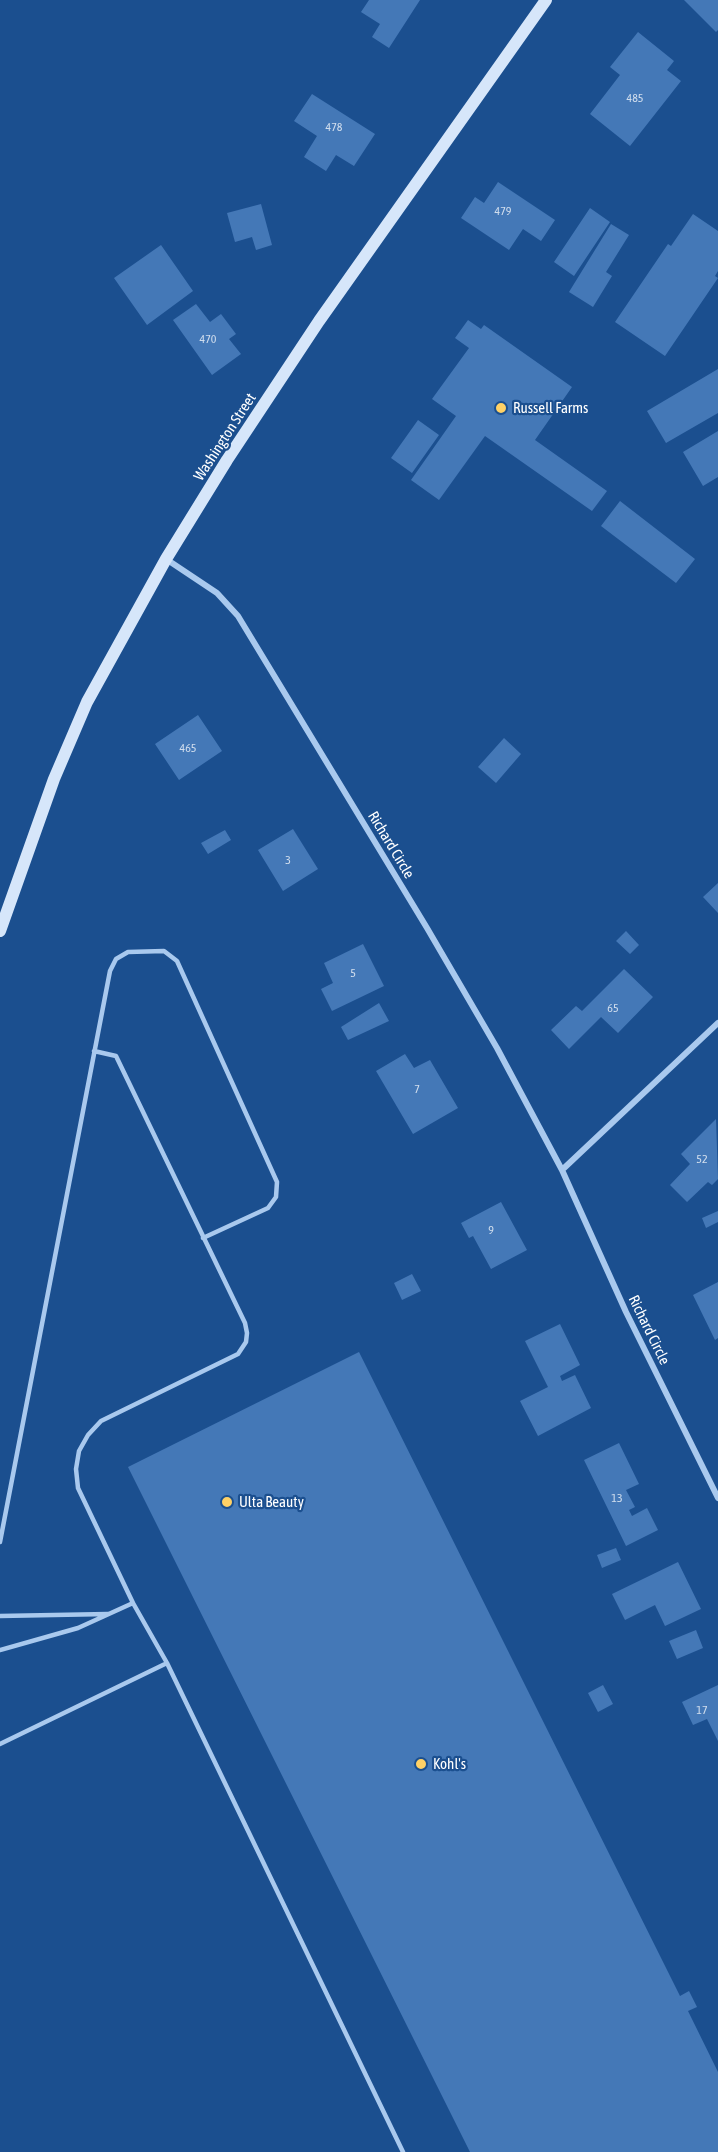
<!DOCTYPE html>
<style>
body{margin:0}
canvas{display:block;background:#1b4f8f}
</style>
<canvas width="718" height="2152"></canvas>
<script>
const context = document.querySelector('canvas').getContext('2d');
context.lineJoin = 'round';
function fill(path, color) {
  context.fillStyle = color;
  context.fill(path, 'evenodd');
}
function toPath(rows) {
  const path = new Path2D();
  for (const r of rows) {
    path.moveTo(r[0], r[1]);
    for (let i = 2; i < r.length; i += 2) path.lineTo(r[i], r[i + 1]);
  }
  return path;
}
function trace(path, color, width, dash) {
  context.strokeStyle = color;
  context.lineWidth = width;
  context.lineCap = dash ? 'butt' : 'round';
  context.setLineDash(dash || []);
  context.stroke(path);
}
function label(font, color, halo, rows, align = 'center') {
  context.font = font + ' "Asap Condensed",sans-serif';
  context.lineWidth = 4.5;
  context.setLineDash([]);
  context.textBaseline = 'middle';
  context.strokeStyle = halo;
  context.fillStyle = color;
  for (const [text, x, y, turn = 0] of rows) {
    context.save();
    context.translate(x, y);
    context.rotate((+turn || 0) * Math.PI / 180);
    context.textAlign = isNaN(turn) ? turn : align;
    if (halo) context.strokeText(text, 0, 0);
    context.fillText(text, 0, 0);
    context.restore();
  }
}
const building = toPath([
 [369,0,420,0,389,48,372,37,380,24,361,12],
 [684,0,718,0,718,30,716,32],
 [638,32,674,61,667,70,681,81,630,146,590,114,620,75,610,67],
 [312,94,375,134,354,166,336,155,326,171,304,157,317,136,294,121],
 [498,182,555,220,541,241,523,229,509,250,461,218,475,197,484,203],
 [261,204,272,245,256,250,252,237,235,242,227,213],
 [590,208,610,222,574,276,554,262],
 [693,214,718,231,718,271,715,276,718,278,665,356,615,322,668,244,671,246],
 [611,224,629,235,606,272,612,276,593,307,569,292],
 [161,245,193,291,147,325,114,278],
 [196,304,210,322,221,314,236,334,229,339,241,354,212,375,173,320],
 [468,320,481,329,484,325,572,387,535,440,607,491,592,511,485,436,439,500,411,480,456,416,432,399,469,348,455,338],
 [718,369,718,413,666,443,647,411],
 [418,420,439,435,412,473,391,458],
 [718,431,718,477,703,486,683,452],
 [620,501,695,559,676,583,601,526],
 [198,715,222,751,179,780,155,744],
 [504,738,521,754,496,783,478,767],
 [293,829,318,869,283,891,258,850],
 [225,830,231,840,208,854,201,843],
 [718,883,718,913,703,897],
 [626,931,639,945,630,954,616,941],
 [363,944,384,986,332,1011,321,989,333,983,324,963],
 [624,969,653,997,618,1033,601,1017,569,1049,551,1030,576,1006,582,1011],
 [379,1003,389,1021,348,1040,341,1027],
 [405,1054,414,1068,430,1060,458,1108,413,1134,376,1071],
 [716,1119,718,1179,712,1185,708,1182,687,1202,670,1185,690,1164,681,1154],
 [501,1202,527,1250,491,1269,473,1236,469,1238,461,1223],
 [718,1211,718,1222,706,1228,702,1218],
 [412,1274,421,1291,402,1300,394,1283],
 [718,1282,718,1338,715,1340,693,1295],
 [560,1324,580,1365,560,1376,562,1381,575,1375,591,1408,538,1436,520,1401,548,1387,525,1341],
 [359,1352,680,1996,689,1991,697,2007,688,2011,718,2072,718,2152,470,2152,128,1467],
 [619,1443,639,1484,626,1490,635,1507,629,1510,632,1516,647,1508,658,1530,626,1546,584,1460],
 [616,1548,621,1560,602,1568,597,1555],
 [678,1562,701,1609,665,1626,655,1605,625,1620,612,1594],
 [696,1630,703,1648,677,1659,669,1641],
 [603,1685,613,1704,598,1712,588,1693],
 [718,1685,718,1741,707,1719,693,1725,682,1702]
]);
const lane = toPath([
 [94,1051,116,1056,245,1323,247,1333,246,1342,238,1354,101,1421,88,1435,79,1451,76,1469,78,1488,133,1603],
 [0,1542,110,971,116,959,128,952,164,951,177,961,277,1182,276,1197,268,1208,203,1238],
 [0,1616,108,1614],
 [0,1650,78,1628,133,1603,167,1663,403,2152],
 [0,1744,167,1663]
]);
const street = toPath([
 [166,559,217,593,238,616,427,928,497,1048,562,1170,626,1312,718,1498],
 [562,1170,718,1023]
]);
const secondary = toPath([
 [0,931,54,779,87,702,166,559,227,460,319,321,546,0]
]);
const markers = [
 [501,408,6,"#ffd166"],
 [227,1502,6,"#ffd166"],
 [421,1764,6,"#ffd166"]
];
const numberNames = [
 ["485",635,98],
 ["478",334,127],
 ["479",503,211],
 ["470",208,339],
 ["465",188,748],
 ["3",288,860],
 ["5",353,973],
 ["65",613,1008],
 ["7",417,1089],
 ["52",702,1159],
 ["9",491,1230],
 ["13",617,1498],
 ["17",702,1710]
];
const poiNames = [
 ["Russell Farms",513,408],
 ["Ulta Beauty",239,1502],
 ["Kohl's",433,1764]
];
const streetNames = [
 ["Washington Street",225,437,-57],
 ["Richard Circle",391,845,59],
 ["Richard Circle",649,1330,64]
];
fill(building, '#4478b7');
trace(lane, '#a9c9ee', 4.5);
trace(street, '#a9c9ee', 6);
trace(secondary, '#d6e6fa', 12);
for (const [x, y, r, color] of markers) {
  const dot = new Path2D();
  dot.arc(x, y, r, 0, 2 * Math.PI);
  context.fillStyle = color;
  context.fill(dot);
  trace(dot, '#1b4f8f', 2);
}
label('12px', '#d0dded', null, numberNames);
label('15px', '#fff', '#1b4f8f', poiNames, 'left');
label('15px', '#fff', '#1b4f8f', streetNames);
</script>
